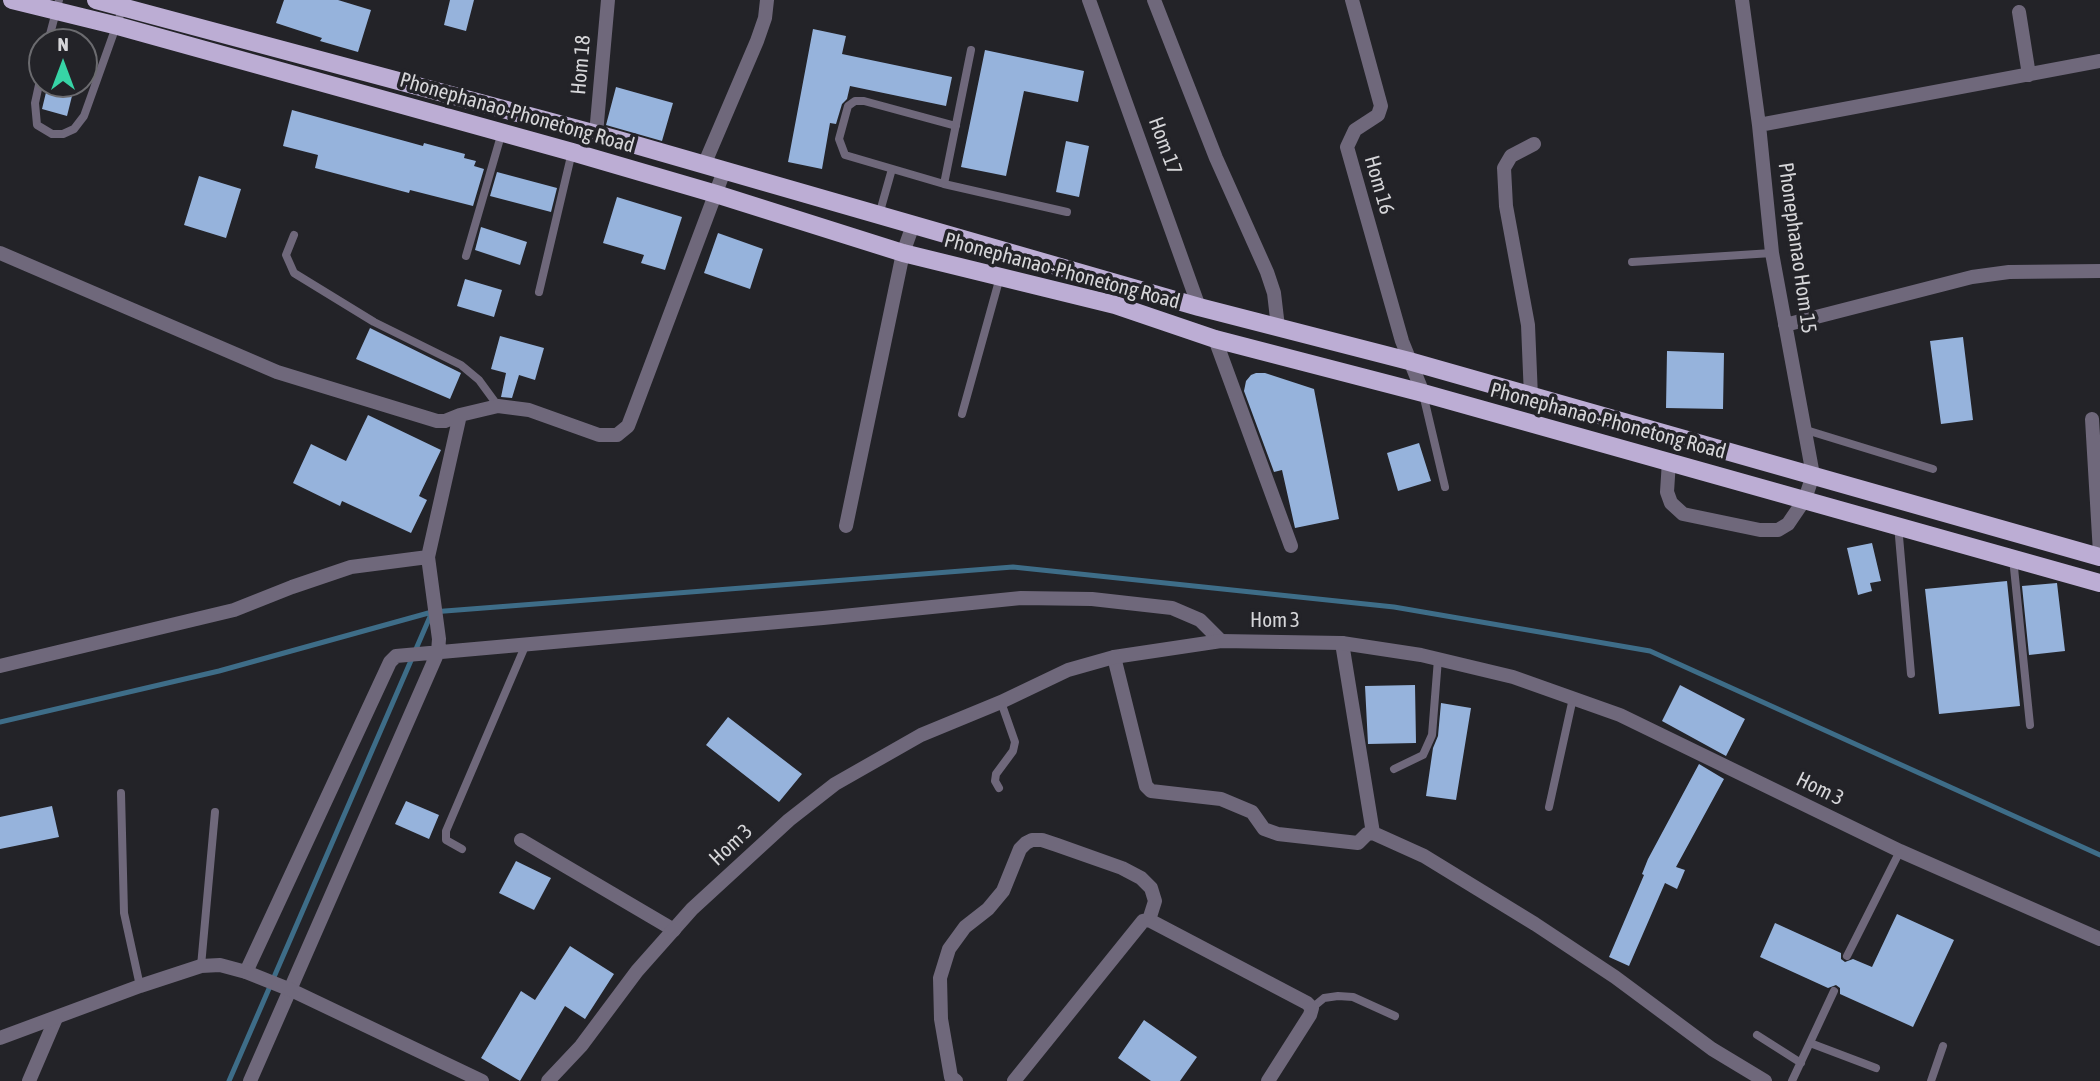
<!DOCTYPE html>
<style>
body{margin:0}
#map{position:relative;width:2100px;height:1081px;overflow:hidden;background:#232328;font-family:"Asap Condensed",sans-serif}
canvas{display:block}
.north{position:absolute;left:28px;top:28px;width:70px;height:70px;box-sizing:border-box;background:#232328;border:2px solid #6b6b6f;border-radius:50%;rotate:0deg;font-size:19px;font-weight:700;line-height:28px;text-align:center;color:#d6d6d9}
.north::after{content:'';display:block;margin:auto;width:24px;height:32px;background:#37d4a6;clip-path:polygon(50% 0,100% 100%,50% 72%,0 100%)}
</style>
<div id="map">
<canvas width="2100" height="1081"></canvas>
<div class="north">N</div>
</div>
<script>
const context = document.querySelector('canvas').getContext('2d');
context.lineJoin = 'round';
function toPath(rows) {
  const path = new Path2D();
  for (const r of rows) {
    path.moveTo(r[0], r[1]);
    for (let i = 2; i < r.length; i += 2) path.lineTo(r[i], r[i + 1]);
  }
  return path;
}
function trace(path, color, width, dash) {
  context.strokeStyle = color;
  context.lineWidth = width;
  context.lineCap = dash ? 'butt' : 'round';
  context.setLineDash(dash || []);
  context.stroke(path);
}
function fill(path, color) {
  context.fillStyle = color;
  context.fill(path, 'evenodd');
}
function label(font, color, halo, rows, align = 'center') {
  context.font = font + ' "Asap Condensed",sans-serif';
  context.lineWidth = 7;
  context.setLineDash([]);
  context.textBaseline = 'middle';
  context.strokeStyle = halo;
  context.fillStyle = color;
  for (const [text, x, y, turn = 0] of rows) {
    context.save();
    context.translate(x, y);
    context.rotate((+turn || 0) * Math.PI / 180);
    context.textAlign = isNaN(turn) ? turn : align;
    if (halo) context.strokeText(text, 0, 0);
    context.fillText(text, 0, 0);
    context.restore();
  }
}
const stream = toPath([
 [0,722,219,671,432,612,1013,567,1394,607,1650,651,2100,855],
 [229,1081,432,612]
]);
const building = toPath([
 [284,0,338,0,371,10,358,52,320,41,322,38,276,23],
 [450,0,474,0,466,31,444,25],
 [813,29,846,36,842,54,952,77,946,106,850,86,847,99,842,104,836,124,830,123,822,169,788,162],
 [985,50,1084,71,1078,102,1024,91,1006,176,961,167],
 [48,84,75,84,67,116,42,109],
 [616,87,673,103,662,141,606,125],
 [292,110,423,146,424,143,465,154,464,158,476,161,474,166,484,169,473,206,410,190,409,193,315,168,318,155,283,146],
 [1066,141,1089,146,1079,197,1056,192],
 [497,172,557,188,551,212,490,196],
 [199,176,241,189,226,238,184,225],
 [617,197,682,217,665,270,641,263,644,255,603,243],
 [481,227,527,242,520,265,475,250],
 [718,233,763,249,750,289,704,273],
 [465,279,502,290,494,317,457,306],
 [370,328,461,373,450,399,356,359],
 [500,336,544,348,535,380,519,375,512,398,501,397,506,373,491,369],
 [1963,337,1973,420,1941,424,1930,341],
 [1667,351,1724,353,1723,409,1666,408],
 [1256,373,1265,373,1314,389,1339,519,1295,528,1282,470,1274,472,1244,391,1246,381,1251,375],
 [368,415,441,450,419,496,427,500,411,533,342,501,340,506,293,483,311,444,346,461],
 [1419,443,1431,481,1398,491,1387,453],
 [1872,543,1881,581,1870,583,1872,591,1858,595,1847,548],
 [2007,581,2020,706,1939,714,1925,589],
 [2057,583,2065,651,2029,655,2022,586],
 [1415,685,1416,743,1368,744,1365,686],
 [1680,685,1745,719,1726,756,1662,721],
 [1441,703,1471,708,1456,800,1426,796,1433,748,1438,736],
 [728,717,802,774,779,802,706,745],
 [1699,764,1724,779,1676,867,1685,870,1677,889,1665,883,1629,966,1609,957,1644,875,1642,874,1648,859],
 [406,801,439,815,429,839,395,824],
 [52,806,59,837,0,849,0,817],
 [516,861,551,878,534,910,499,893],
 [1897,914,1954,940,1913,1027,1840,994,1840,988,1836,985,1828,988,1760,957,1775,923,1841,953,1841,959,1845,962,1853,959,1872,967],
 [570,946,614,974,585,1019,565,1006,520,1081,481,1058,521,991,535,1000],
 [1144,1020,1197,1057,1180,1081,1151,1081,1118,1058]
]);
const service = toPath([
 [48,42,59,0],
 [42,71,35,103,37,125,52,134,63,134,74,129,84,116,123,7],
 [956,126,864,101,855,101,848,106,839,139,845,155,944,184,1067,212],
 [944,184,971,50],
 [879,215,892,169],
 [294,235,286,255,294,273,374,322,461,365,479,380,498,406],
 [466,256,502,132],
 [1632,262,1772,253],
 [539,292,572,152],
 [1423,394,1445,487],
 [962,414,1000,277],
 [1806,430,1933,469],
 [1898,525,1911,674],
 [2013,558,2030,725],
 [1394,769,1423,755,1432,735,1438,659],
 [999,788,995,781,996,774,1013,751,1015,742,1001,702],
 [121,793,124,913,140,986],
 [1549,807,1573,698],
 [462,849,446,840,446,831,526,644],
 [1847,956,1900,851],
 [201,966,215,812],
 [1312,1008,1324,998,1338,996,1353,997,1395,1016],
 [1757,1035,1801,1063],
 [1810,1043,1876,1068],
 [1792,1081,1834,991],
 [1931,1081,1943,1046]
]);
const minor = toPath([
 [1089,0,1199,307],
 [1154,0,1216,158,1267,272,1274,293,1278,327],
 [1352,0,1381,106,1378,115,1355,130,1347,147,1402,341,1423,393],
 [2019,12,2029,75],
 [1759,125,2100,61],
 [596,134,608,0],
 [704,165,757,41,765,18,767,0],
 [0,253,277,372,437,421,445,421,460,415,498,406,529,410,599,435,617,435,628,426,633,413,724,171],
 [1785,325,1972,277,2009,272,2100,271],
 [1215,339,1291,546],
 [1531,397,1528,325,1506,206,1504,168,1511,156,1534,144],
 [2092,419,2100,553],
 [1669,461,1667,492,1671,503,1683,514,1760,530,1778,530,1788,524,1805,499,1813,475,1772,253,1759,125,1742,0],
 [846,526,903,253,913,225],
 [1342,643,1373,833],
 [1114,657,1146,786,1151,791,1221,799,1252,812,1264,829,1278,834,1358,843,1367,834,1373,833,1424,856,1535,924,1615,977,1712,1049,1765,1081],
 [0,666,234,610,292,587,351,567,428,557],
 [521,840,674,930],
 [246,972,390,662,396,656,823,618,1021,598,1092,599,1172,608,1200,620,1221,641],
 [29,1081,56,1018],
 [250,1081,438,652,439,639,428,557,460,415],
 [956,1081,951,1077,941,1019,940,978,949,949,965,927,988,909,1003,891,1020,849,1026,843,1032,840,1042,840,1057,845,1122,868,1141,878,1151,888,1155,901,1149,920],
 [1014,1081,1143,921,1149,920,1307,1003,1312,1008,1310,1015,1268,1081]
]);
const tertiary = toPath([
 [0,1038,140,986,201,966,220,965,246,972,291,990,482,1081],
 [548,1081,581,1046,637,971,692,909,789,820,835,784,921,735,1001,702,1068,670,1114,657,1221,641,1342,643,1421,655,1513,677,1620,715,1900,851,2100,939]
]);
const primary = toPath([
 [12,0,118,26,572,152,716,194,903,253,1115,305,1215,339,1423,393,2100,583],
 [96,0,615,139,1199,307,1409,361,2100,557]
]);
const streetNames = [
 ["Hom 18",581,65,-85],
 ["Phonephanao-Phonetong Road",517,113,16],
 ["Hom 17",1165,146,70],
 ["Hom 16",1379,185,74],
 ["Phonephanao Hom 15",1797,248,82],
 ["Phonephanao-Phonetong Road",1062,271,15],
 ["Phonephanao-Phonetong Road",1608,421,15],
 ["Hom 3",1275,620],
 ["Hom 3",1820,789,26],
 ["Hom 3",731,845,-43]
];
trace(stream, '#3e6d88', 5);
fill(building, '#96b3dc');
trace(service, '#6f687b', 8);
trace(minor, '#6f687b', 14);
trace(tertiary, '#6f687b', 14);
trace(primary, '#bcadd4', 18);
label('21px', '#d6d6d9', '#232328', streetNames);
</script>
